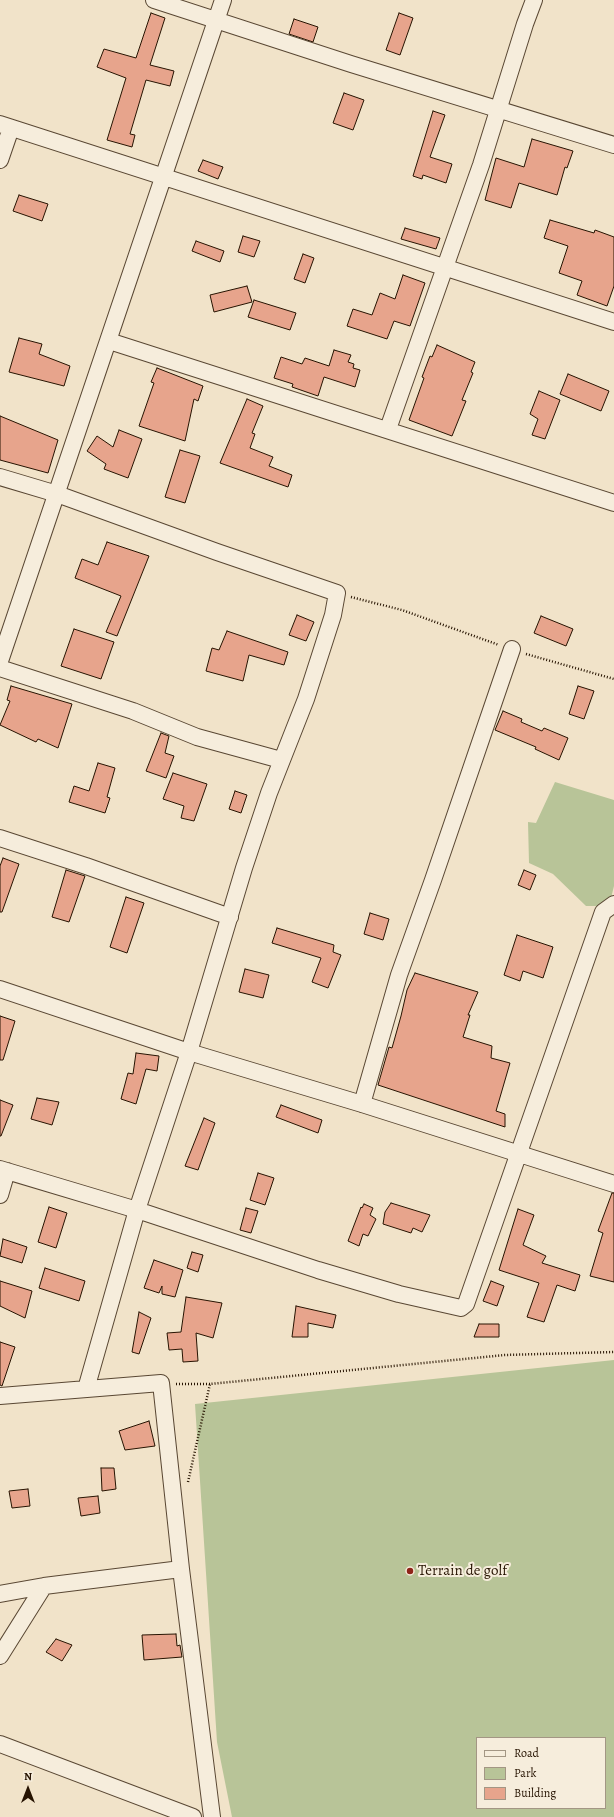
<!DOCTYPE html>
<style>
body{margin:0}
#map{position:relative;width:614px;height:1817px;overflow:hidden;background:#f1e3c9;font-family:Alegreya,serif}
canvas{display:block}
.legend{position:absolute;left:476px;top:1737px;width:130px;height:72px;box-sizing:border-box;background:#f6eddc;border:1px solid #a39684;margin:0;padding:5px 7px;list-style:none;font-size:12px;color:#261301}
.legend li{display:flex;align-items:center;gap:8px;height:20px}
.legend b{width:20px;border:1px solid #a39684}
.north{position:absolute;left:8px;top:1769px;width:40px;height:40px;-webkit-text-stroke:3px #f6eddc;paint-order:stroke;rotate:0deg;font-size:11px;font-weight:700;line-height:16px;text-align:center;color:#261301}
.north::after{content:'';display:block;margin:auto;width:14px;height:18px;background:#261301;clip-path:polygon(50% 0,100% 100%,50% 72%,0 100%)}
</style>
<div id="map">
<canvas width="614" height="1817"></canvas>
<ul class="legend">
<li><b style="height:5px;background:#f6eddc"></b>Road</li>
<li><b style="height:11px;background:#b8c498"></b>Park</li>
<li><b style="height:11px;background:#e7a48c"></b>Building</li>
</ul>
<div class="north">N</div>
</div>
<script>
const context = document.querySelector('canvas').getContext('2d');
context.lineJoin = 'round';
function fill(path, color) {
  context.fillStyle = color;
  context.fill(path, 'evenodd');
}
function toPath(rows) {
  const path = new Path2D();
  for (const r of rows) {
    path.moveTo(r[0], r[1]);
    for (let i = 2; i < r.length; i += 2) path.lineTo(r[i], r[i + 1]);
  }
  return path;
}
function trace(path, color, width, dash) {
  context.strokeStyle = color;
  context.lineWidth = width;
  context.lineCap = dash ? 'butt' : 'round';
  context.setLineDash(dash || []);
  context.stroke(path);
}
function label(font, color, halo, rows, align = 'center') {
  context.font = font + ' Alegreya,serif';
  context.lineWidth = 4;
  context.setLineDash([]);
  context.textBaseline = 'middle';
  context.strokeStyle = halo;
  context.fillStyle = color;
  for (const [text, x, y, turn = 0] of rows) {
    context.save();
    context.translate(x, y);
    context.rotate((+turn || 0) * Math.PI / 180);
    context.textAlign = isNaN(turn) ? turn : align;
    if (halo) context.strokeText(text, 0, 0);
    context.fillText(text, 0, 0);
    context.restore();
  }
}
const green = toPath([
 [555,782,614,800,614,886,609,906,586,906,553,874,529,863,528,822,536,823],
 [614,1360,614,1817,232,1817,217,1742,195,1404],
 [477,1738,605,1738,605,1808,477,1808]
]);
const building = toPath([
 [151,13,165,18,150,65,174,71,170,86,146,80,130,134,135,135,132,147,107,140,126,78,97,67,104,49,136,58,151,13],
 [399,13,413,18,400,55,386,50,399,13],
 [294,19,318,27,313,42,289,34,294,19],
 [344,93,364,100,353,130,333,123,344,93],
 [433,111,445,115,430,157,452,164,446,183,423,175,422,179,413,176,433,111],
 [532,139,573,151,567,168,565,167,557,195,519,183,511,208,485,200,496,158,524,167,532,139],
 [203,160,223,167,218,179,198,171,203,160],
 [19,195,48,204,42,221,13,211,19,195],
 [550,220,594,233,595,230,614,237,614,286,607,306,577,295,582,281,559,273,568,246,544,238,550,220],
 [405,228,440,238,436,249,401,239,405,228],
 [243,236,260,241,254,257,238,252,243,236],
 [196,241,224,251,220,262,192,251,196,241],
 [303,254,314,258,305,283,294,279,303,254],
 [403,275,425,283,410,326,394,321,387,339,347,326,353,309,372,315,380,293,395,299,403,275],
 [247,286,252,302,214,312,210,295,247,286],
 [254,300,296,313,290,330,248,317,254,300],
 [19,338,42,344,39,354,70,366,64,386,9,372,19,338],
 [437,345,475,362,471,372,473,373,462,400,466,401,452,436,409,420,424,378,422,377,430,356,432,357,437,345],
 [334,350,351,355,348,362,354,364,353,368,360,370,355,387,324,377,318,396,292,387,293,384,274,378,281,357,302,364,305,358,329,366,334,350],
 [157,368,203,386,198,401,194,399,185,441,139,426,154,383,151,382,157,368],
 [568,374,609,391,601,411,560,394,568,374],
 [539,391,560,400,545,439,532,435,538,419,530,414,539,391],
 [247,399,263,406,252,433,255,434,250,448,273,457,269,466,292,475,288,487,220,463,247,399],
 [0,416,58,440,48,473,0,460,0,416],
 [119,430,142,439,128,478,104,469,106,464,87,451,97,436,113,447,119,430],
 [180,450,200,456,185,503,165,497,180,450],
 [107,542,149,556,117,636,106,632,121,596,75,578,82,559,98,565,107,542],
 [297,615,314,622,306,641,289,635,297,615],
 [541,616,573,629,566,646,534,633,541,616],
 [74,629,114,642,101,679,61,666,74,629],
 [227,631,288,652,284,665,249,655,243,681,206,671,212,648,219,650,227,631],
 [11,686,72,704,58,748,38,739,36,742,0,725,10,701,7,700,11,686],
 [578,686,594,691,584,719,569,714,578,686],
 [503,711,522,719,521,722,542,731,544,728,568,738,559,760,535,749,536,747,495,730,503,711],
 [161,733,169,736,165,753,174,756,166,778,146,771,161,733],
 [98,763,115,768,107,797,110,798,105,813,69,802,74,786,89,791,98,763],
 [173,773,207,784,194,821,181,818,184,806,163,799,173,773],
 [235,791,247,795,241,813,229,809,235,791],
 [3,858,19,864,2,912,0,912,0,866,3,858],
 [66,870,85,876,69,922,52,917,66,870],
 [524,870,536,875,530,890,518,885,524,870],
 [126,897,144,903,127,953,110,947,126,897],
 [370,913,389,919,383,940,364,934,370,913],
 [277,928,334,945,333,952,341,955,328,988,312,982,321,958,272,943,277,928],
 [517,935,553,947,543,978,523,971,520,981,504,975,517,935],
 [245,969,269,975,263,998,239,992,245,969],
 [415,973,478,992,468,1015,470,1015,463,1037,492,1046,491,1058,510,1063,496,1111,505,1114,505,1127,378,1085,389,1047,392,1048,401,1016,407,990,415,973],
 [0,1016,15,1021,3,1060,0,1060,0,1016],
 [136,1053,159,1056,157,1071,146,1069,136,1104,121,1099,128,1073,133,1074,136,1053],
 [37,1098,59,1102,52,1125,31,1119,37,1098],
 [0,1100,13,1105,1,1136,0,1136,0,1100],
 [281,1105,322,1120,318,1133,276,1117,281,1105],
 [204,1118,215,1123,198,1170,185,1166,204,1118],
 [258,1173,274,1178,265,1205,250,1200,258,1173],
 [612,1193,614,1193,614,1282,590,1276,603,1233,598,1231,612,1193],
 [391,1203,430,1215,422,1232,413,1228,411,1233,383,1224,385,1212,391,1203],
 [364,1204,373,1208,370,1215,376,1219,368,1236,363,1234,359,1246,348,1241,361,1207,362,1208,364,1204],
 [49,1207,67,1213,56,1248,38,1242,49,1207],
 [246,1208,258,1211,251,1233,240,1230,246,1208],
 [518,1209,534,1215,523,1245,546,1256,542,1263,580,1275,575,1291,557,1285,544,1322,527,1317,539,1283,499,1270,518,1209],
 [3,1239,27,1247,22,1263,0,1256,3,1239],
 [192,1252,203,1255,198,1272,187,1268,192,1252],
 [154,1260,183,1270,175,1297,162,1294,162,1286,159,1293,144,1288,154,1260],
 [45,1268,85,1281,79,1301,39,1288,45,1268],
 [0,1281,32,1291,25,1318,0,1306,0,1281],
 [491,1281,504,1286,497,1306,483,1301,491,1281],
 [186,1297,222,1303,213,1338,196,1333,198,1361,183,1362,182,1349,169,1350,167,1333,181,1332,186,1297],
 [296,1306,336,1315,333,1328,308,1323,308,1337,292,1337,296,1306],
 [139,1312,151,1318,139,1354,132,1352,139,1312],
 [479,1324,499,1324,499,1337,474,1337,479,1324],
 [0,1342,15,1347,2,1386,0,1385,0,1342],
 [149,1421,155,1446,125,1450,119,1431,149,1421],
 [101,1468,114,1468,116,1489,102,1491,101,1468],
 [28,1489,30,1506,12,1508,9,1491,28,1489],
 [98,1496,100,1513,81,1516,78,1498,98,1496],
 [176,1634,177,1646,180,1645,182,1657,144,1660,142,1635,176,1634],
 [56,1639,72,1645,62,1661,46,1652,56,1639]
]);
const path = toPath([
 [351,597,402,610,499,645],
 [526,654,614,679],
 [176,1384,210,1384],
 [188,1482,210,1384,505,1355,614,1352]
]);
const minor = toPath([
 [154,0,351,64,614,145],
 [0,124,614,322],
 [0,160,11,128],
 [109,341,614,503],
 [388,429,481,165,525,24,534,0],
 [0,477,57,494,217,552,337,593,333,615,306,699,269,793,244,868,189,1052,137,1210,86,1389],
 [0,661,223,0],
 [0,668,133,711,197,737,281,760],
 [0,838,86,866,230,917],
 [0,989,189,1052,362,1104,614,1184],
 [362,1104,399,975,433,880,512,649],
 [0,1169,137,1210,318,1270,399,1294,461,1308,466,1304,603,912,614,904],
 [0,1195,7,1171],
 [0,1396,161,1383,181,1569,212,1817],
 [0,1594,44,1586,181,1569],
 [0,1656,44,1586],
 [0,1744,193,1817]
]);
const markers = [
 [410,1571,4,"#8f2418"]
];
const poiNames = [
 ["Terrain de golf",418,1571]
];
fill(green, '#b8c498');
fill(building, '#e7a48c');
trace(building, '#261301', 1);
trace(minor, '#594733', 18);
trace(path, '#261301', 2.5, [1, 2]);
trace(minor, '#f6eddc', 16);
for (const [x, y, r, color] of markers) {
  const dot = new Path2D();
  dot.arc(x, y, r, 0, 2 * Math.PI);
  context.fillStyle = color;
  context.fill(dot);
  trace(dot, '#f6eddc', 1.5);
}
label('15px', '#261301', '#f6eddc', poiNames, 'left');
</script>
